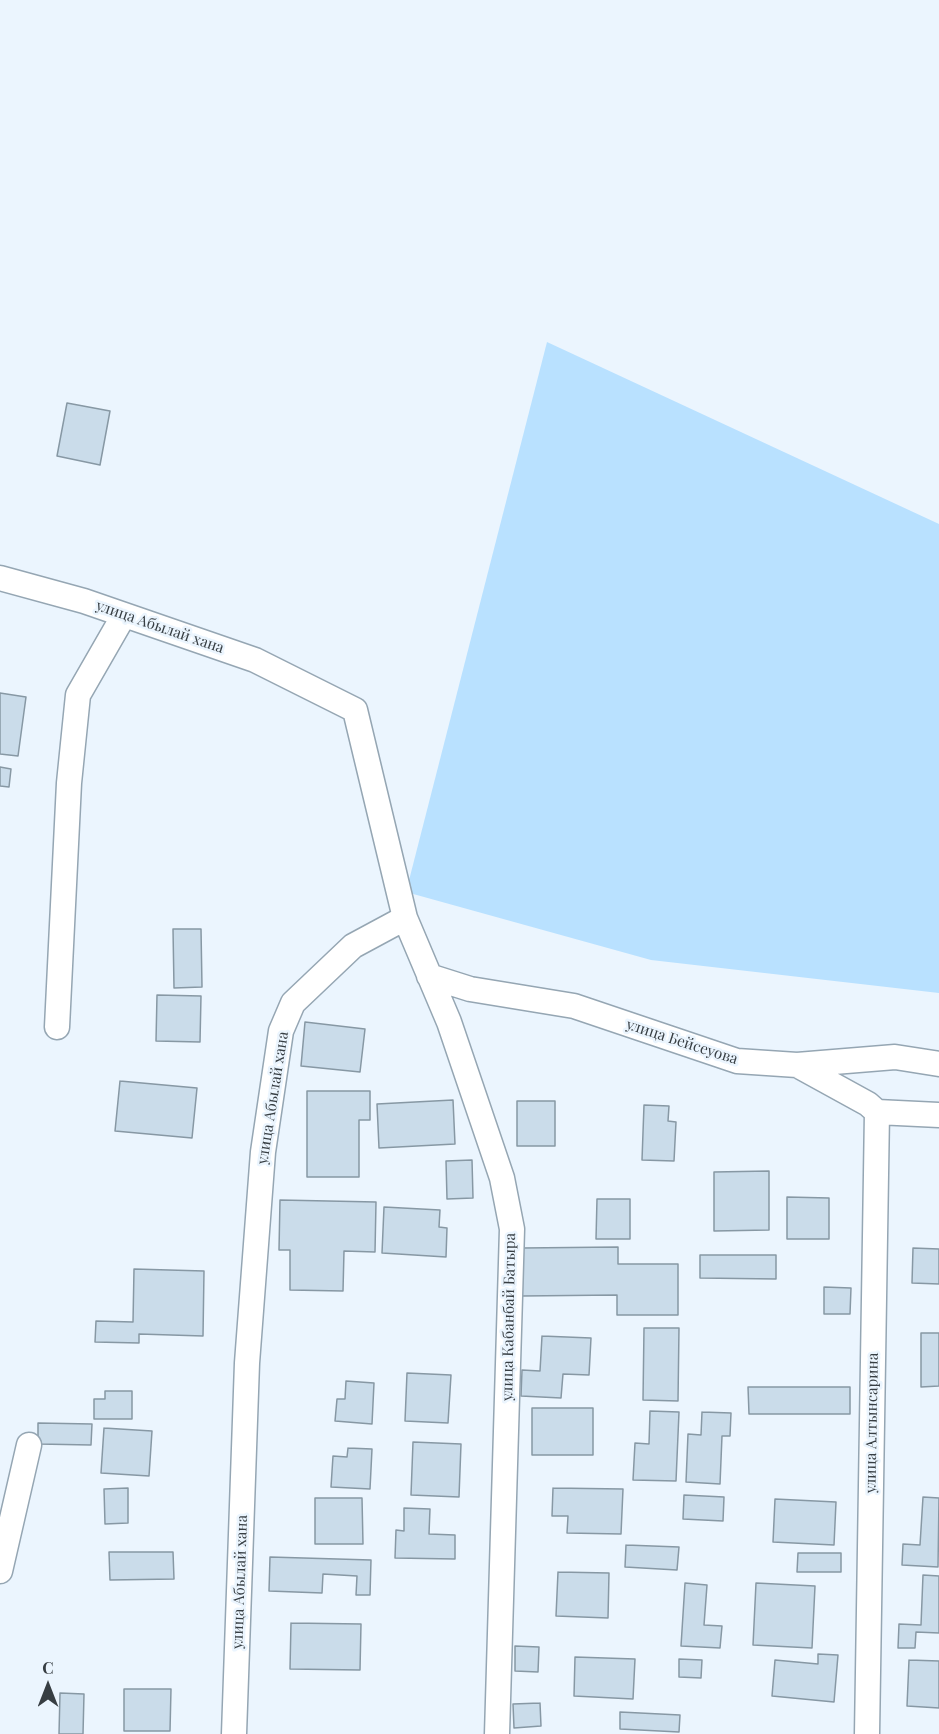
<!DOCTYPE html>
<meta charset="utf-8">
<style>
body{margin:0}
#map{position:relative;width:939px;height:1734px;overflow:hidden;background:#ebf5fe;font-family:"Playfair Display",serif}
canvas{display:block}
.north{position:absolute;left:18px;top:1656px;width:60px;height:60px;-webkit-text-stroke:4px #ebf5fe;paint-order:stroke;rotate:0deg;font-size:16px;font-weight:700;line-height:24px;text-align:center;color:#373e43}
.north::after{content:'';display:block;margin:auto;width:21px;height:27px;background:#373e43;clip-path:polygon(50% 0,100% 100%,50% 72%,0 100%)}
</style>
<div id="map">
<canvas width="939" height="1734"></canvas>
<div class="north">С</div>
</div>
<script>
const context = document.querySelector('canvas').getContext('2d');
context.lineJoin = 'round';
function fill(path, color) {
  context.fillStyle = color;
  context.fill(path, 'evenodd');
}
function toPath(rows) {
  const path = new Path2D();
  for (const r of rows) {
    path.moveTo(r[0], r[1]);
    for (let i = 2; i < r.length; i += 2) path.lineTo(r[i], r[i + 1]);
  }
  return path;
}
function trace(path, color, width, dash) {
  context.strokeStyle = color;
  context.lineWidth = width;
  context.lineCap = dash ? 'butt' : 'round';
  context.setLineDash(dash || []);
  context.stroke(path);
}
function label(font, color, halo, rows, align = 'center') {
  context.font = font + ' "Playfair Display",serif';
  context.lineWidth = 5;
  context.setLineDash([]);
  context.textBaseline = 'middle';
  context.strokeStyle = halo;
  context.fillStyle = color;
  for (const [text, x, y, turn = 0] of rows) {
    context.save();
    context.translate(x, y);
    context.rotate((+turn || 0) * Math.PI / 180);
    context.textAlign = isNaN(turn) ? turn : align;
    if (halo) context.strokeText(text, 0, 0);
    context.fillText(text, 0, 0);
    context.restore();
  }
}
const green = toPath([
 [547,342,939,524,939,993,651,960,406,892]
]);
const building = toPath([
 [67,403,110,411,100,465,57,456,67,403],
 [0,693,26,697,18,756,0,754,0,693],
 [0,767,11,769,9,787,0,786,0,767],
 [173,929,201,929,202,987,174,988,173,929],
 [157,995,201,996,200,1042,156,1041,157,995],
 [305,1022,365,1029,360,1072,301,1066,305,1022],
 [120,1081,197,1088,192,1138,115,1131,120,1081],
 [307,1091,370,1091,370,1120,359,1120,359,1177,307,1177,307,1091],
 [453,1100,455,1144,379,1148,377,1104,453,1100],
 [517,1101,555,1101,555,1146,517,1146,517,1101],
 [644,1105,669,1106,668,1121,676,1122,674,1161,642,1160,644,1105],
 [472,1160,473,1198,447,1199,446,1161,472,1160],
 [769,1171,769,1230,714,1231,714,1172,769,1171],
 [787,1197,829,1198,829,1239,787,1239,787,1197],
 [597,1199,630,1199,630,1239,596,1239,597,1199],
 [280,1200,376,1202,375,1252,344,1251,343,1291,290,1290,290,1250,279,1250,280,1200],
 [384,1207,440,1210,439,1227,447,1228,446,1257,382,1253,384,1207],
 [618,1247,618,1264,678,1264,678,1315,617,1315,617,1295,522,1296,522,1248,618,1247],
 [913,1248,939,1249,939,1284,912,1283,913,1248],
 [700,1255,776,1255,776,1279,700,1278,700,1255],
 [134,1269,204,1271,203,1336,139,1334,139,1343,95,1342,96,1321,133,1322,134,1269],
 [824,1287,851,1288,850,1314,824,1314,824,1287],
 [644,1328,679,1328,678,1401,643,1400,644,1328],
 [921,1333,939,1333,939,1386,921,1387,921,1333],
 [542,1336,591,1338,589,1375,563,1374,561,1398,521,1396,522,1370,540,1371,542,1336],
 [407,1373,451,1375,448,1423,405,1421,407,1373],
 [346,1381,374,1383,372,1424,335,1421,337,1399,345,1399,346,1381],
 [748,1387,850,1387,850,1414,749,1414,748,1387],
 [105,1391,132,1391,132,1419,94,1419,94,1399,105,1399,105,1391],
 [532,1408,593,1408,593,1455,532,1455,532,1408],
 [650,1411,679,1412,676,1481,633,1480,635,1443,649,1444,650,1411],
 [702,1412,731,1413,730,1436,722,1436,720,1484,686,1482,688,1434,701,1435,702,1412],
 [38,1423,92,1424,91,1445,38,1444,38,1423],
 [104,1428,152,1431,149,1476,101,1473,104,1428],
 [413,1442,461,1444,459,1497,411,1495,413,1442],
 [348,1448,372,1449,370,1489,331,1487,333,1456,347,1457,348,1448],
 [128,1488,128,1523,105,1524,104,1489,128,1488],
 [553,1488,623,1489,621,1534,567,1533,568,1516,552,1516,553,1488],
 [684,1495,724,1497,723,1521,683,1519,684,1495],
 [923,1497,939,1498,938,1567,902,1565,903,1544,920,1545,923,1497],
 [315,1498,362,1498,363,1544,315,1544,315,1498],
 [775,1499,836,1502,834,1545,773,1542,775,1499],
 [404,1508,430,1509,429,1534,455,1535,455,1559,395,1558,396,1530,404,1531,404,1508],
 [626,1545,679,1547,677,1570,625,1567,626,1545],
 [109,1552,173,1552,174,1579,110,1580,109,1552],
 [798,1553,841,1553,841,1572,797,1572,798,1553],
 [270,1557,371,1560,370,1595,356,1595,357,1576,323,1574,322,1593,269,1591,270,1557],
 [558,1572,609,1573,608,1618,556,1616,558,1572],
 [923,1575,939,1576,939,1633,916,1632,915,1648,898,1648,899,1624,921,1625,923,1575],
 [685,1583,707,1585,704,1625,722,1626,720,1648,681,1646,685,1583],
 [756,1583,815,1586,812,1648,753,1645,756,1583],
 [291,1623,361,1624,360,1670,290,1669,291,1623],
 [515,1646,539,1647,538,1672,515,1671,515,1646],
 [818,1654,838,1655,834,1702,772,1696,775,1660,818,1664,818,1654],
 [575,1657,635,1659,633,1699,574,1696,575,1657],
 [679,1659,702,1660,701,1678,679,1677,679,1659],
 [909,1660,939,1661,939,1708,907,1706,909,1660],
 [124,1689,171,1689,170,1731,124,1731,124,1689],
 [60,1693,84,1694,83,1734,59,1734,60,1693],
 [540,1703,541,1726,514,1728,513,1704,540,1703],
 [620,1712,680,1715,679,1732,620,1729,620,1712]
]);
const street = toPath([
 [0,578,84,601,255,660,355,710,405,918,353,946,293,1003,281,1031,263,1152,247,1363,234,1734],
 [405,918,449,1022,502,1178,512,1229,497,1734],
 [429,976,470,989,574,1006,737,1061,797,1065,895,1057,939,1064],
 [57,1027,69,783,78,695,124,615],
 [797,1065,868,1104,877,1112,939,1115],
 [0,1571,29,1445],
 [867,1734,877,1112]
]);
const streetNames = [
 ["улица Абылай хана",160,627,19],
 ["улица Бейсеуова",682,1042,18],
 ["улица Абылай хана",273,1098,-81],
 ["улица Кабанбай Батыра",509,1317,-89],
 ["улица Алтынсарина",872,1423,-89],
 ["улица Абылай хана",240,1582,-88]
];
fill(green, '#b9e1ff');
fill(building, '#cadcea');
trace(building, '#8798a4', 1.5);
trace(street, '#95a6b3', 27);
trace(street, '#fff', 24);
label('15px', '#373e43', '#ebf5fe', streetNames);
</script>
